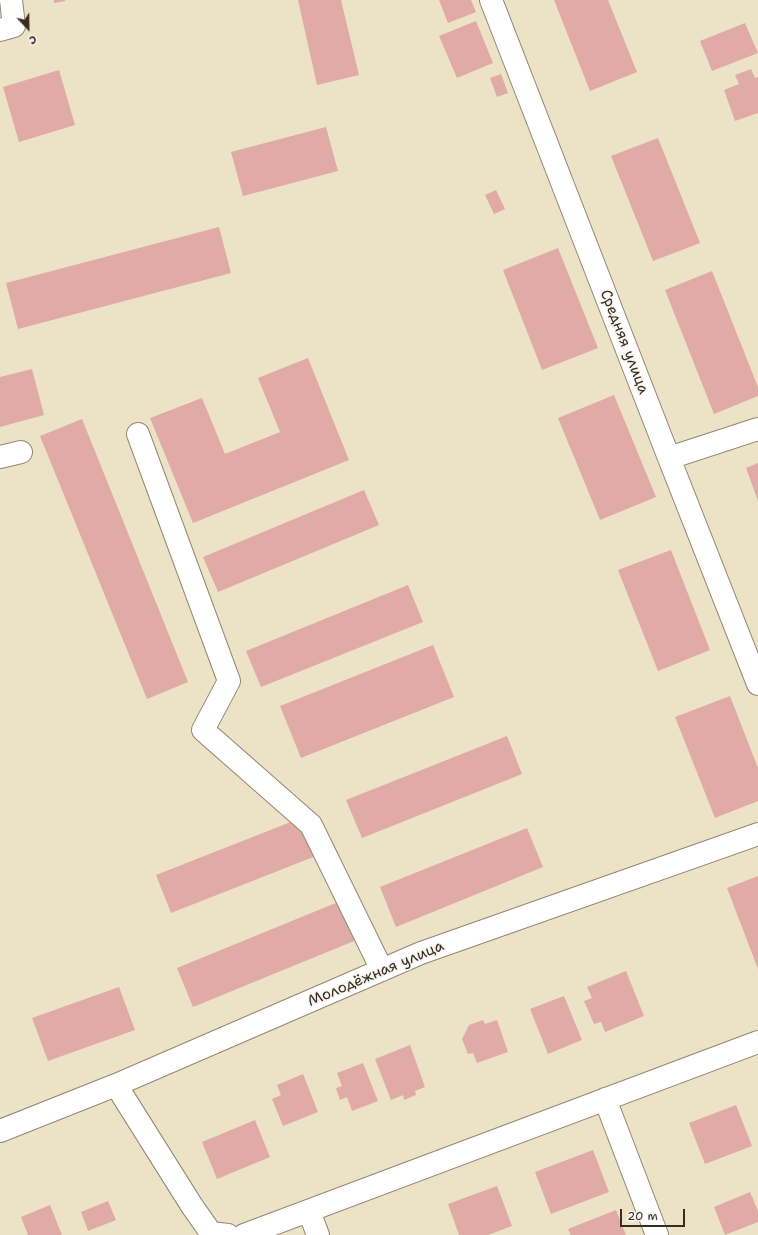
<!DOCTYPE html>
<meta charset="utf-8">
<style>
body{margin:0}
#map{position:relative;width:758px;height:1235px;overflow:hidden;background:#ece2c5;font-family:"Shantell Sans",sans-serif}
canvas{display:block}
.north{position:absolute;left:8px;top:8px;width:40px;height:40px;-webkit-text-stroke:3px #f6f6f2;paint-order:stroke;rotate:158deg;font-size:11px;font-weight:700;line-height:16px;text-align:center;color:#3b2a1e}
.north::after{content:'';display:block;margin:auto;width:14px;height:18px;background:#3b2a1e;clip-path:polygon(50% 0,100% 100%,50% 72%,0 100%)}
.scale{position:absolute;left:620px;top:1209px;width:65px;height:18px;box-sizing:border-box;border:2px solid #3b2a1e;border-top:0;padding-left:5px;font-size:12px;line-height:14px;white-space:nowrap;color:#3b2a1e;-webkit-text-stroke:3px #f6f6f2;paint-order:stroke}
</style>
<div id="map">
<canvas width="758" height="1235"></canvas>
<div class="north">С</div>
<div class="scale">20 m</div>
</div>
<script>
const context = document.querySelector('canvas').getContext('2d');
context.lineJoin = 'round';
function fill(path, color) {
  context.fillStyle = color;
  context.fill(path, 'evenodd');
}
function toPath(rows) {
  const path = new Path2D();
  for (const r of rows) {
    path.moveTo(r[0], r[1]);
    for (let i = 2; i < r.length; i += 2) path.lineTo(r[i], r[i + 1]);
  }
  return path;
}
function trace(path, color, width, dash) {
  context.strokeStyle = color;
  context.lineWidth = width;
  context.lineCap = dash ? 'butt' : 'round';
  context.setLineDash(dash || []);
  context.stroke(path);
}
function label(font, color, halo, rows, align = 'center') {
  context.font = font + ' "Shantell Sans",sans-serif';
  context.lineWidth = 3.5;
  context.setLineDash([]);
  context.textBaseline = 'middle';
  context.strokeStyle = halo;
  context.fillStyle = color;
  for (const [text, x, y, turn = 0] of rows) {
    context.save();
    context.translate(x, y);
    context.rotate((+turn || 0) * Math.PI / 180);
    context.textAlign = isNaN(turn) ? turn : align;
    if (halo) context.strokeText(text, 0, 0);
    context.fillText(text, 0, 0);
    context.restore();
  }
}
const building = toPath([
 [54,0,65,0,65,1,54,3],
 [298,0,341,0,359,75,317,85],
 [439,0,471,0,476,12,448,23],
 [554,0,608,0,637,72,590,91],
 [476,21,493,63,457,78,439,36],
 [745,23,758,53,712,71,700,41],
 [751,69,755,78,758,77,758,113,735,121,724,90,739,84,735,75],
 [59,70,75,125,19,142,3,87],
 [501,74,508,93,497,97,490,78],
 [326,127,338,171,243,196,231,152],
 [658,138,700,243,653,261,611,156],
 [496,190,505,209,494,214,485,195],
 [219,227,231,273,18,329,6,283],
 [558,248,598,348,542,370,503,270],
 [712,271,758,387,758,396,714,414,665,290],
 [308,358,349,460,193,523,150,418,202,398,225,454,280,432,258,378],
 [32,369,44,415,0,427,0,377],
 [614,395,656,497,600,520,558,418],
 [82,419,188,682,147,699,40,436],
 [758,463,758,501,746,468],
 [364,490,379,525,218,592,203,557],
 [671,550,710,650,658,671,618,570],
 [408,585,423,622,261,687,246,651],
 [433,645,454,697,301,758,280,706],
 [730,696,758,768,758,801,715,818,675,717],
 [507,736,522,774,362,838,346,800],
 [311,814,326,852,171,913,156,875],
 [527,828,543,867,396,927,380,887],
 [758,876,758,969,727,888],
 [343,900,359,939,193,1007,177,968],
 [626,971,644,1016,605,1032,601,1022,594,1024,584,1001,592,998,587,987],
 [119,987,135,1030,48,1061,32,1018],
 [564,996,582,1040,548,1054,530,1009],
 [483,1020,485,1024,497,1020,508,1052,477,1063,473,1053,468,1054,462,1039,469,1025],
 [410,1045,425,1087,415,1091,416,1095,404,1100,403,1095,391,1100,375,1059],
 [363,1063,378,1101,352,1111,347,1097,340,1100,336,1088,342,1086,337,1073],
 [303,1074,318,1112,283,1126,272,1099,281,1095,277,1085],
 [736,1105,752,1146,705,1164,689,1123],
 [255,1120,270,1157,217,1179,202,1142],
 [593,1150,609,1192,551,1214,535,1172],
 [497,1186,512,1226,488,1235,459,1235,448,1204],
 [750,1192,758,1211,758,1222,725,1235,714,1207],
 [108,1201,116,1220,88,1231,81,1212],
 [50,1205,62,1235,28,1235,21,1217],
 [616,1210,626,1235,571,1235,568,1229]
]);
const minor = toPath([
 [491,0,669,458,758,684],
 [0,30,14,26,11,0],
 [138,434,229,681,203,730,311,825,382,970],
 [0,457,21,452],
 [669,458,758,429],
 [116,1085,192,1206,211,1233,228,1235],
 [605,1099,657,1235],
 [0,1131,116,1085,421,953,758,834],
 [309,1211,318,1235],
 [244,1235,758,1042]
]);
const streetNames = [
 ["Средняя улица",624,342,69],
 ["Молодёжная улица",376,974,-23]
];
fill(building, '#e0aba6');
trace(minor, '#948672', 24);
trace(minor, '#fff', 22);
label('15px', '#3b2a1e', '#f6f6f2', streetNames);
</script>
